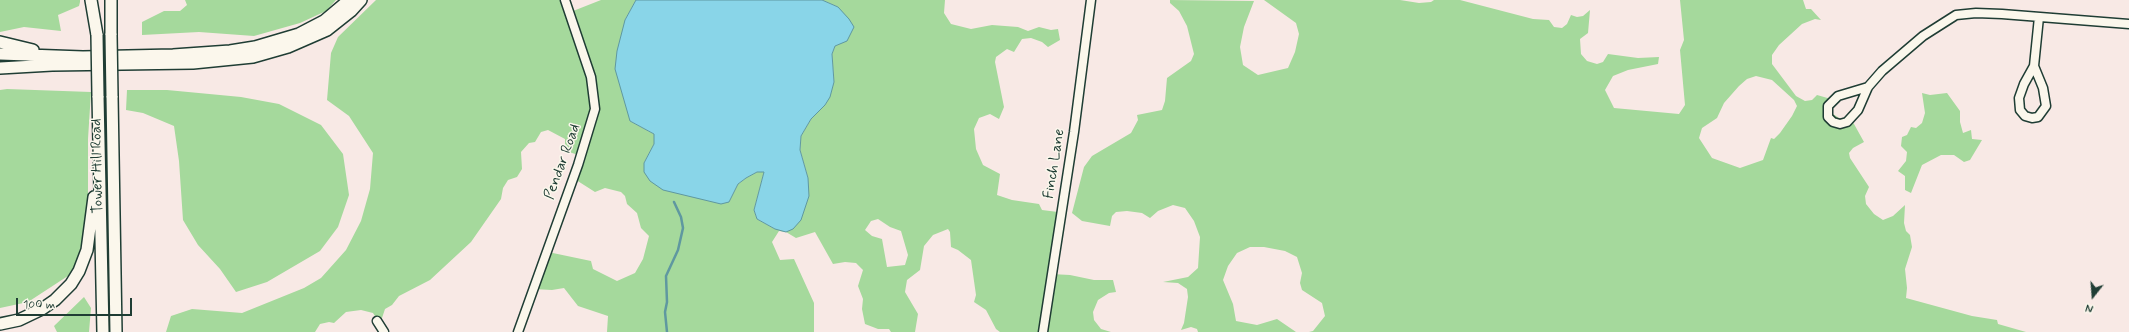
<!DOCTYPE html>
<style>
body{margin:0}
#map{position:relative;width:2129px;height:332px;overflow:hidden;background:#f8e9e5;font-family:Mynerve,sans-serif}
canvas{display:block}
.north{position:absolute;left:2073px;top:276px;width:40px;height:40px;-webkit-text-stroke:3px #fbf7ec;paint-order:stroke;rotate:197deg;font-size:11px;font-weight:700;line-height:16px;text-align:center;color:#1f3d34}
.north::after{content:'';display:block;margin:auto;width:14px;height:18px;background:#1f3d34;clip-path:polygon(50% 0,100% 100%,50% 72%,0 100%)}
.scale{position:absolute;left:16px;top:298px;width:116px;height:18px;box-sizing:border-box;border:2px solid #1f3d34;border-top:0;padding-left:5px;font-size:12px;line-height:14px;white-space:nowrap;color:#1f3d34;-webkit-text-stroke:3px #fbf7ec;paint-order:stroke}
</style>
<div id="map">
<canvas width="2129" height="332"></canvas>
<div class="north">N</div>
<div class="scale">100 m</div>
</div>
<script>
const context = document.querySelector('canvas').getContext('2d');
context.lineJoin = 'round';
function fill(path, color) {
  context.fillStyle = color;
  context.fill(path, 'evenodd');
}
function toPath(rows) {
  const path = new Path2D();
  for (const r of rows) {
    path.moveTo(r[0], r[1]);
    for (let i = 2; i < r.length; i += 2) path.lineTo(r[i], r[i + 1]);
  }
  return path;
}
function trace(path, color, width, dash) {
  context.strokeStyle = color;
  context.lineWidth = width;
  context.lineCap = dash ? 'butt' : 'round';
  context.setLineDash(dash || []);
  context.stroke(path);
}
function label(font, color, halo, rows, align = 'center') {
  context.font = font + ' Mynerve,sans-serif';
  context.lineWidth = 3;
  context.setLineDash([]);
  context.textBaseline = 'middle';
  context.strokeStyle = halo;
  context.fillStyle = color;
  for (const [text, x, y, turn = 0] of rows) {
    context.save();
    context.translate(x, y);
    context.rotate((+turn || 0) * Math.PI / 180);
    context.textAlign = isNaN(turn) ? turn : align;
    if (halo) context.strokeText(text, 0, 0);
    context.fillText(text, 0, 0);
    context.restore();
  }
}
const green = toPath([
 [0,0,80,0,80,2,79,6,58,15,61,31,24,27,0,32],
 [185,0,336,0,326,11,300,23,254,36,199,32,142,35,142,22,164,11,180,11,187,5],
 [376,0,564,0,568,13,601,0,636,0,625,20,630,121,654,134,654,144,644,163,729,202,738,184,746,178,757,172,764,172,754,210,757,219,775,229,808,178,800,150,801,136,811,119,825,105,834,82,832,54,835,46,839,44,838,7,822,0,945,0,944,13,951,24,971,29,992,25,1018,27,1028,31,1039,27,1051,30,1058,29,1060,40,1048,47,1042,42,1031,38,1022,39,1014,52,1007,49,996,57,995,62,1004,107,999,119,990,114,979,118,974,129,976,149,983,165,1000,174,997,195,1012,200,1039,204,1042,210,1058,212,1051,274,1070,275,1094,280,1113,280,1116,292,1109,293,1098,300,1093,312,1094,320,1101,329,1111,332,1000,332,996,329,986,310,974,302,976,295,971,260,958,250,951,247,950,232,948,229,933,235,924,246,920,270,907,280,905,292,918,314,915,332,891,332,889,329,878,329,865,324,862,309,863,299,858,286,863,270,856,263,845,262,833,264,815,232,796,238,786,232,779,231,772,242,780,260,794,259,814,303,814,332,607,332,608,316,578,306,564,288,552,290,533,289,548,252,591,261,593,269,617,281,635,273,643,259,649,236,641,228,637,213,627,204,625,196,621,192,605,188,595,192,573,178,579,155,565,151,565,139,548,130,541,132,535,142,529,143,521,152,522,169,517,177,508,180,503,188,501,199,471,242,430,280,399,296,392,305,385,309,380,324,373,313,361,310,346,312,334,323,329,322,320,324,315,332,166,332,171,316,192,309,242,313,304,288,321,278,346,250,361,221,370,189,373,153,349,116,327,100,331,53,338,37],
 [878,219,890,227,901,231,908,255,905,265,887,267,882,239,872,236,865,230,871,221],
 [1170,0,1254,1,1244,27,1240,47,1243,65,1258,75,1288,68,1295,52,1299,34,1296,23,1264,0,1400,0,1419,3,1431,2,1434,0,1460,0,1533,19,1549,20,1554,27,1562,28,1567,24,1571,15,1577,17,1583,16,1590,10,1588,33,1580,39,1581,54,1587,61,1597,64,1603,62,1608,54,1638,58,1659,57,1658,64,1628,70,1613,76,1605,90,1614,108,1679,114,1685,105,1680,50,1684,40,1680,0,1803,0,1806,9,1811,9,1821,20,1815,19,1802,24,1779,45,1772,55,1772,64,1796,96,1805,101,1812,100,1817,95,1831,99,1833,114,1842,120,1850,119,1854,124,1864,142,1853,148,1849,153,1850,158,1869,187,1865,196,1866,204,1874,214,1883,220,1893,216,1905,205,1904,223,1906,231,1910,235,1912,247,1905,269,1907,288,1906,298,1972,316,1997,320,1998,324,2026,332,1309,332,1313,331,1325,316,1322,303,1302,290,1300,283,1302,273,1297,257,1285,251,1264,247,1250,247,1237,253,1228,266,1223,280,1233,304,1236,321,1257,325,1277,319,1296,332,1198,332,1197,329,1191,327,1181,330,1184,323,1188,297,1187,289,1178,283,1163,282,1188,277,1198,268,1200,237,1194,221,1185,208,1173,205,1158,211,1150,218,1142,213,1127,211,1116,212,1112,216,1110,226,1082,221,1072,213,1084,167,1092,156,1131,133,1138,120,1137,115,1162,110,1165,101,1167,78,1191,61,1194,54,1187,26,1179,11,1170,3],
 [1756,76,1772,80,1794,100,1797,106,1792,116,1780,133,1774,139,1771,138,1763,160,1740,168,1712,158,1699,138,1702,128,1717,118,1724,103,1739,86,1747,79],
 [7,89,91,92,88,139,88,219,74,272,28,302,0,308,0,90],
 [127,90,167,90,241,97,279,104,321,125,343,154,349,195,338,227,320,251,267,282,236,292,220,269,198,245,183,220,179,161,174,126,143,113,126,110],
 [1922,93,1930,95,1947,93,1960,111,1960,122,1963,133,1971,130,1972,139,1982,140,1970,160,1964,162,1954,155,1941,155,1922,165,1911,193,1905,190,1905,176,1898,171,1906,161,1907,152,1901,146,1902,137,1907,135,1911,127,1916,128,1922,123,1925,113],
 [84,297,91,308,89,332,57,332,54,326]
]);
const water = toPath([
 [636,0,822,0,838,7,849,19,854,27,847,41,835,46,832,54,834,82,830,97,825,105,811,119,801,136,800,150,808,178,809,196,801,220,793,229,786,232,775,229,757,219,754,210,764,172,757,172,746,178,738,184,729,202,721,204,663,190,650,181,644,172,644,163,654,144,654,134,630,121,615,69,617,51,625,20,636,0]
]);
const stream = toPath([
 [667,332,665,312,667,302,666,276,678,250,683,228,681,217,674,202]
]);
const minor = toPath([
 [2034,66,2043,88,2046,106,2038,117,2032,118,2025,116,2020,110,2019,98,2024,84,2034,66],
 [2034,66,2039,17],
 [1868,87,1882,71,1923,36,1956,15,1976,13,2002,14,2129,24],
 [1868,87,1858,110,1847,122,1840,124,1833,122,1828,117,1828,106,1838,96,1868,87],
 [377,321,384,332],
 [518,332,578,165,595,109,591,77,565,0],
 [1043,332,1074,132,1091,0]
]);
const highway = toPath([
 [91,0,97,35],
 [111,0,111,35],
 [0,42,33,50],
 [0,54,83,57,173,55,230,51,255,47,299,34,324,21,349,0],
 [0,68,52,65,193,63,253,57,288,47,327,30,351,11,361,0],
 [98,96,103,332],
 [112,96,116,332],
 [0,324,19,320,42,309,55,300,71,284,79,271,87,250,94,197]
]);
const highwayBridge = toPath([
 [97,35,98,96],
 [111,35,112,96]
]);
const streetNames = [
 ["Pendar Road",563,162,-70],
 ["Finch Lane",1055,164,-81],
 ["Tower Hill Road",98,166,-91]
];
fill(green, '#a5d99c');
fill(water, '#89d5e8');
trace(water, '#5f98a0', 1);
trace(stream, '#5f98a0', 2.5);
trace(minor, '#1f3d34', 11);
trace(highway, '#1f3d34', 14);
trace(minor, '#fbf7ec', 8);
trace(highway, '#fbf7ec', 11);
trace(highwayBridge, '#1f3d34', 14, []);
trace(highwayBridge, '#fbf7ec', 11);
label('15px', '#1f3d34', '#fbf7ec', streetNames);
</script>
